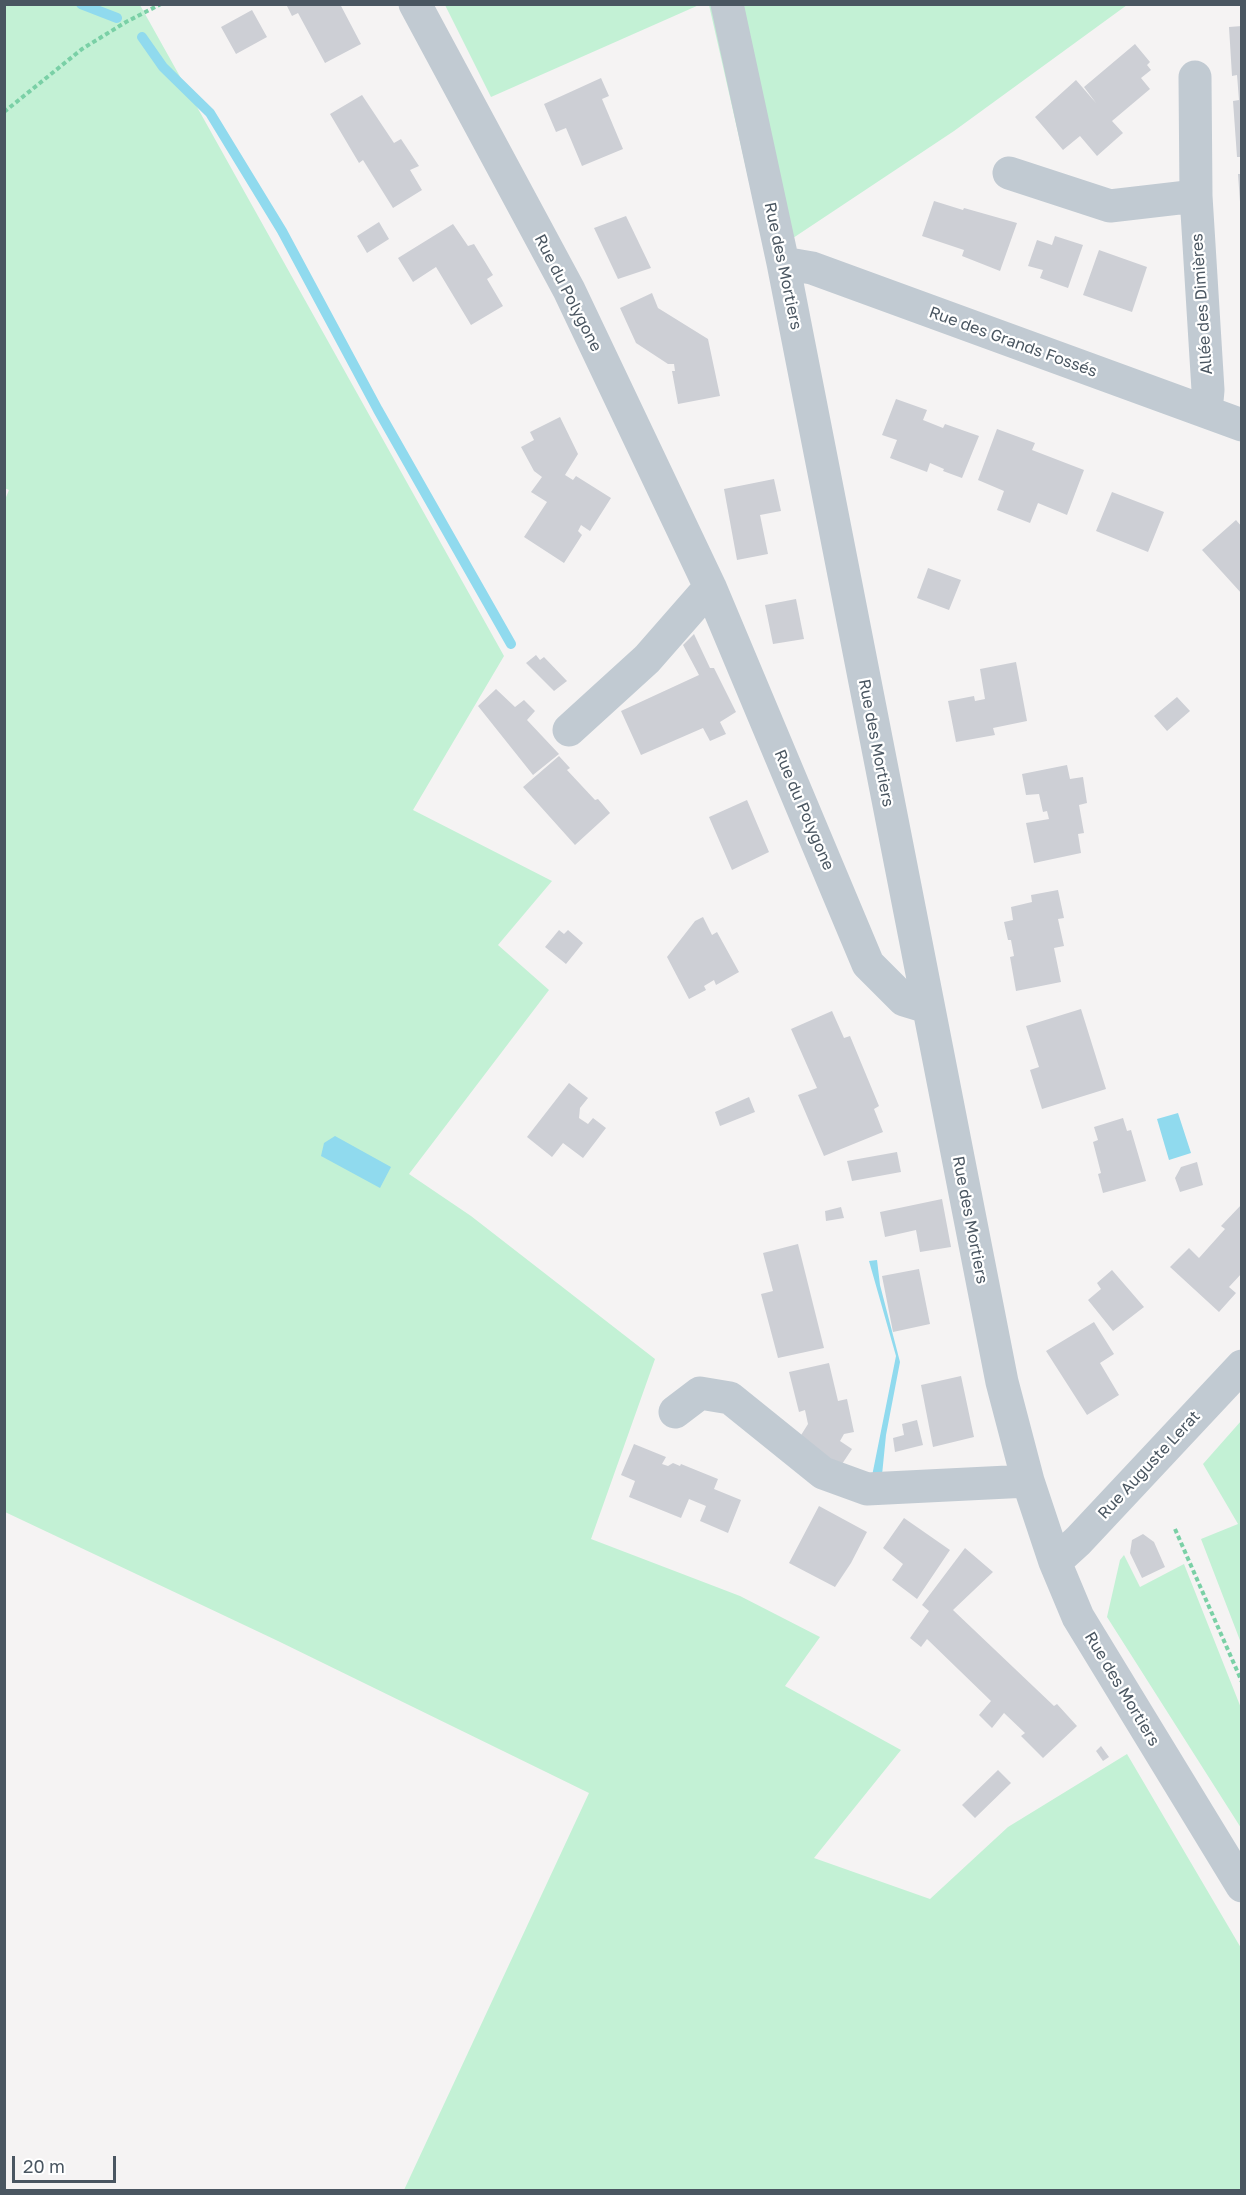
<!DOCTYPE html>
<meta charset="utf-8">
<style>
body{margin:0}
#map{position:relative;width:1246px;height:2195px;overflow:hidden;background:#f5f3f3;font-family:"Golos Text",sans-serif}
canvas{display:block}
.frame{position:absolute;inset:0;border:6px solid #4a5661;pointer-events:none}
.scale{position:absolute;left:12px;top:2156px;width:104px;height:27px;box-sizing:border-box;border:3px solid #4a5661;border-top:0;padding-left:8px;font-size:18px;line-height:21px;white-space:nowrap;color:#4a5661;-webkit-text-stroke:4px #fff;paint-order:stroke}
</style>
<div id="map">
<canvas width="1246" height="2195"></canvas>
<div class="frame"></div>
<div class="scale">20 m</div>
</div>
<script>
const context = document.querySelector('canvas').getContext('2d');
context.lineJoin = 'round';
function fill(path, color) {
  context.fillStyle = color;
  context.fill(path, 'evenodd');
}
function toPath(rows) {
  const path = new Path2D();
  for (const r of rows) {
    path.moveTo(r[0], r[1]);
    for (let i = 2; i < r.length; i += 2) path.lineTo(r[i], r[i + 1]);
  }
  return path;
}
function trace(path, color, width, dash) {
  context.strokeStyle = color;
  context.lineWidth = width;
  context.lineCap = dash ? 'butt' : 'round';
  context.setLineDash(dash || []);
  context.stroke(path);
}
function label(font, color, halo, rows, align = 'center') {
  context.font = font + ' "Golos Text",sans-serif';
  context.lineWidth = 4.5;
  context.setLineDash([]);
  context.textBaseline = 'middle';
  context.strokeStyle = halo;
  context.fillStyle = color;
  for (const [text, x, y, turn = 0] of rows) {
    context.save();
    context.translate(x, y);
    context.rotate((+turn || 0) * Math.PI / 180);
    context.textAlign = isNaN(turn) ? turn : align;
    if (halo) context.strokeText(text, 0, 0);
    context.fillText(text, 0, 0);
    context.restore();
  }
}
const green = toPath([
 [4,5,140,5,504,656,413,810,552,881,498,945,549,990,409,1174,471,1216,655,1359,591,1539,740,1596,820,1637,785,1686,901,1750,814,1858,930,1899,1008,1827,1127,1754,1241,1948,1241,2190,404,2190,589,1793,278,1641,5,1512,4,502,9,490,4,488],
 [445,5,699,5,491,97],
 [709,5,1127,5,954,131,766,256],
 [1241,1421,1241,1643,1201,1539,1238,1524,1203,1464],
 [1124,1555,1140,1587,1184,1564,1241,1708,1241,1828,1107,1617,1120,1560]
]);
const water = toPath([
 [1178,1113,1191,1153,1169,1160,1157,1119],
 [335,1136,391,1167,380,1188,321,1156,324,1143],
 [877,1260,880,1285,900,1362,886,1435,882,1475,871,1481,896,1356,869,1261]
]);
const stream = toPath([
 [81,4,117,18],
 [142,37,163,67,210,113,282,231,378,410,511,644]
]);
const building = toPath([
 [286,4,340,4,361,44,325,63,298,13,292,16],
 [252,10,267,37,236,54,221,27],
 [1242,26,1242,157,1237,157,1233,101,1239,100,1237,75,1232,76,1229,27],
 [1135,44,1150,62,1147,65,1151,70,1141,78,1150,89,1112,121,1123,133,1097,156,1080,136,1063,150,1035,117,1076,80,1096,103,1084,87],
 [601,78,609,96,602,99,623,149,582,166,566,128,556,132,544,104],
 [362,95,394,143,401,139,419,166,410,170,422,190,393,208,363,160,359,163,330,114],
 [1238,174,1242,174,1242,202,1240,202],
 [934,201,963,210,964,208,1017,223,1000,271,962,256,964,250,922,236],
 [626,216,651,268,618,279,594,228],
 [379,222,389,239,367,253,357,236],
 [453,224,468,246,474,244,493,275,487,279,503,306,471,325,436,267,413,282,398,258],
 [1055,236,1083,245,1068,288,1040,278,1043,270,1028,266,1037,240,1052,245],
 [1099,250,1147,267,1132,312,1083,295],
 [652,293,658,308,708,339,720,396,678,404,672,371,675,371,674,364,668,364,636,343,620,308],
 [896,399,927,410,923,420,943,428,945,424,979,436,962,478,943,471,944,469,930,463,927,472,890,458,897,440,882,435],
 [560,417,578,454,565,475,573,480,576,476,611,498,590,531,581,525,578,531,582,535,564,563,524,537,547,502,531,492,542,477,534,471,521,447,534,440,530,432],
 [997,429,1035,443,1032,450,1084,470,1067,515,1038,503,1030,523,997,510,1004,491,978,480],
 [774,479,781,511,760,515,768,554,737,560,724,489],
 [1112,492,1164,512,1148,552,1096,531],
 [1236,520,1242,527,1242,594,1202,550],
 [928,568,961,580,949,610,917,598],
 [796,599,804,639,773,644,765,605],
 [694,634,710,668,714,668,736,712,720,722,726,734,710,741,703,728,641,755,621,711,699,675,683,645],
 [536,655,540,660,544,657,567,681,554,691,526,663],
 [1016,662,1027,721,993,728,995,735,956,742,948,701,974,696,975,701,985,699,980,669],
 [496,689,515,707,524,700,535,711,527,720,559,754,533,775,478,706],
 [1177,697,1190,711,1167,731,1154,716],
 [559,756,570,768,567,770,595,800,598,799,610,813,575,845,523,787],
 [1067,765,1070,779,1083,777,1087,803,1079,805,1084,833,1078,834,1081,853,1034,863,1026,823,1049,819,1047,811,1043,812,1039,794,1026,795,1022,774],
 [747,800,769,852,732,870,709,817],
 [1058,890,1064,918,1058,919,1064,946,1054,948,1061,982,1016,991,1010,957,1014,956,1011,940,1008,940,1004,922,1013,920,1011,907,1032,902,1031,895],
 [703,917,712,935,717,932,739,972,716,985,714,980,704,986,706,990,689,999,667,957,695,921],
 [559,930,564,934,568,930,583,943,566,964,545,947],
 [1081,1009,1106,1089,1042,1109,1030,1070,1039,1067,1026,1026],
 [832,1011,844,1038,850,1036,879,1106,874,1109,883,1132,824,1156,798,1095,817,1088,791,1029],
 [569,1083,588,1098,580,1108,579,1118,588,1124,593,1118,606,1128,583,1158,563,1143,552,1157,527,1137],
 [749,1097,755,1112,720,1126,715,1112],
 [1123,1118,1127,1131,1131,1130,1146,1181,1103,1193,1098,1174,1101,1173,1093,1142,1098,1140,1094,1127],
 [897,1152,901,1172,852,1181,847,1161],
 [1197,1162,1203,1185,1180,1192,1175,1178,1181,1167],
 [942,1199,951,1247,920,1252,916,1230,885,1237,880,1212],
 [1242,1204,1242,1273,1229,1287,1236,1293,1219,1312,1170,1267,1189,1248,1199,1258,1225,1229,1221,1226],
 [841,1207,844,1218,826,1221,825,1211],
 [798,1244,824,1348,778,1358,761,1294,773,1291,763,1253],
 [919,1269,930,1324,893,1332,882,1276],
 [1112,1270,1144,1307,1113,1331,1088,1300,1101,1289,1097,1283],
 [1094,1322,1114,1354,1100,1363,1119,1395,1087,1415,1046,1351],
 [829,1363,838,1401,847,1399,854,1432,844,1434,840,1441,852,1449,840,1467,798,1440,808,1424,805,1410,799,1412,789,1372],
 [961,1376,974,1437,933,1447,921,1385],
 [917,1420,923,1445,895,1452,893,1438,904,1435,902,1424],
 [634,1444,666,1457,662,1464,668,1466,673,1463,680,1466,681,1464,718,1479,714,1489,741,1500,728,1533,700,1521,706,1506,689,1499,681,1518,629,1497,635,1481,621,1475],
 [819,1506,867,1532,851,1563,835,1587,789,1563],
 [904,1518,950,1550,917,1599,892,1580,903,1564,883,1548],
 [1143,1534,1154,1542,1165,1567,1142,1578,1130,1553,1132,1540],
 [965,1548,993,1572,953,1610,1054,1706,1057,1704,1077,1726,1043,1758,1021,1736,1025,1733,1004,1713,992,1728,979,1715,991,1701,927,1639,921,1647,910,1638,929,1611,922,1605],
 [1101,1746,1109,1757,1103,1761,1096,1751],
 [998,1770,1011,1783,975,1818,962,1805]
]);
const path = toPath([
 [4,112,82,49,126,22,161,4],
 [1175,1529,1242,1682]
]);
const minor = toPath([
 [415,4,569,290,710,587,868,964,904,1000,927,1007],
 [727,4,783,263,1002,1382,1028,1481,1055,1562,1078,1617,1242,1886],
 [1195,77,1196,196,1208,390,1206,412],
 [1009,173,1110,206,1196,196],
 [783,263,812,268,1242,425],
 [569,730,647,659,710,587],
 [675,1412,700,1393,730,1398,823,1473,867,1489,1028,1481],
 [1055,1562,1078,1541,1242,1366]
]);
const streetNames = [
 ["Rue des Mortiers",783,266,78],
 ["Rue du Polygone",568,293,63],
 ["Allée des Dimières",1202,304,-94],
 ["Rue des Grands Fossés",1013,342,20],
 ["Rue des Mortiers",876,743,79],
 ["Rue du Polygone",804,810,67],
 ["Rue des Mortiers",970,1220,79],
 ["Rue Auguste Lerat",1149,1465,-47],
 ["Rue des Mortiers",1122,1689,59]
];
fill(green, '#c3f1d5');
fill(water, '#90daee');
trace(stream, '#90daee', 10);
fill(building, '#cdcfd5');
trace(path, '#7ad0a6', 4, [4.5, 3]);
trace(minor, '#c1cad2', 33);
label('16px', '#4a5661', '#fff', streetNames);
</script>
